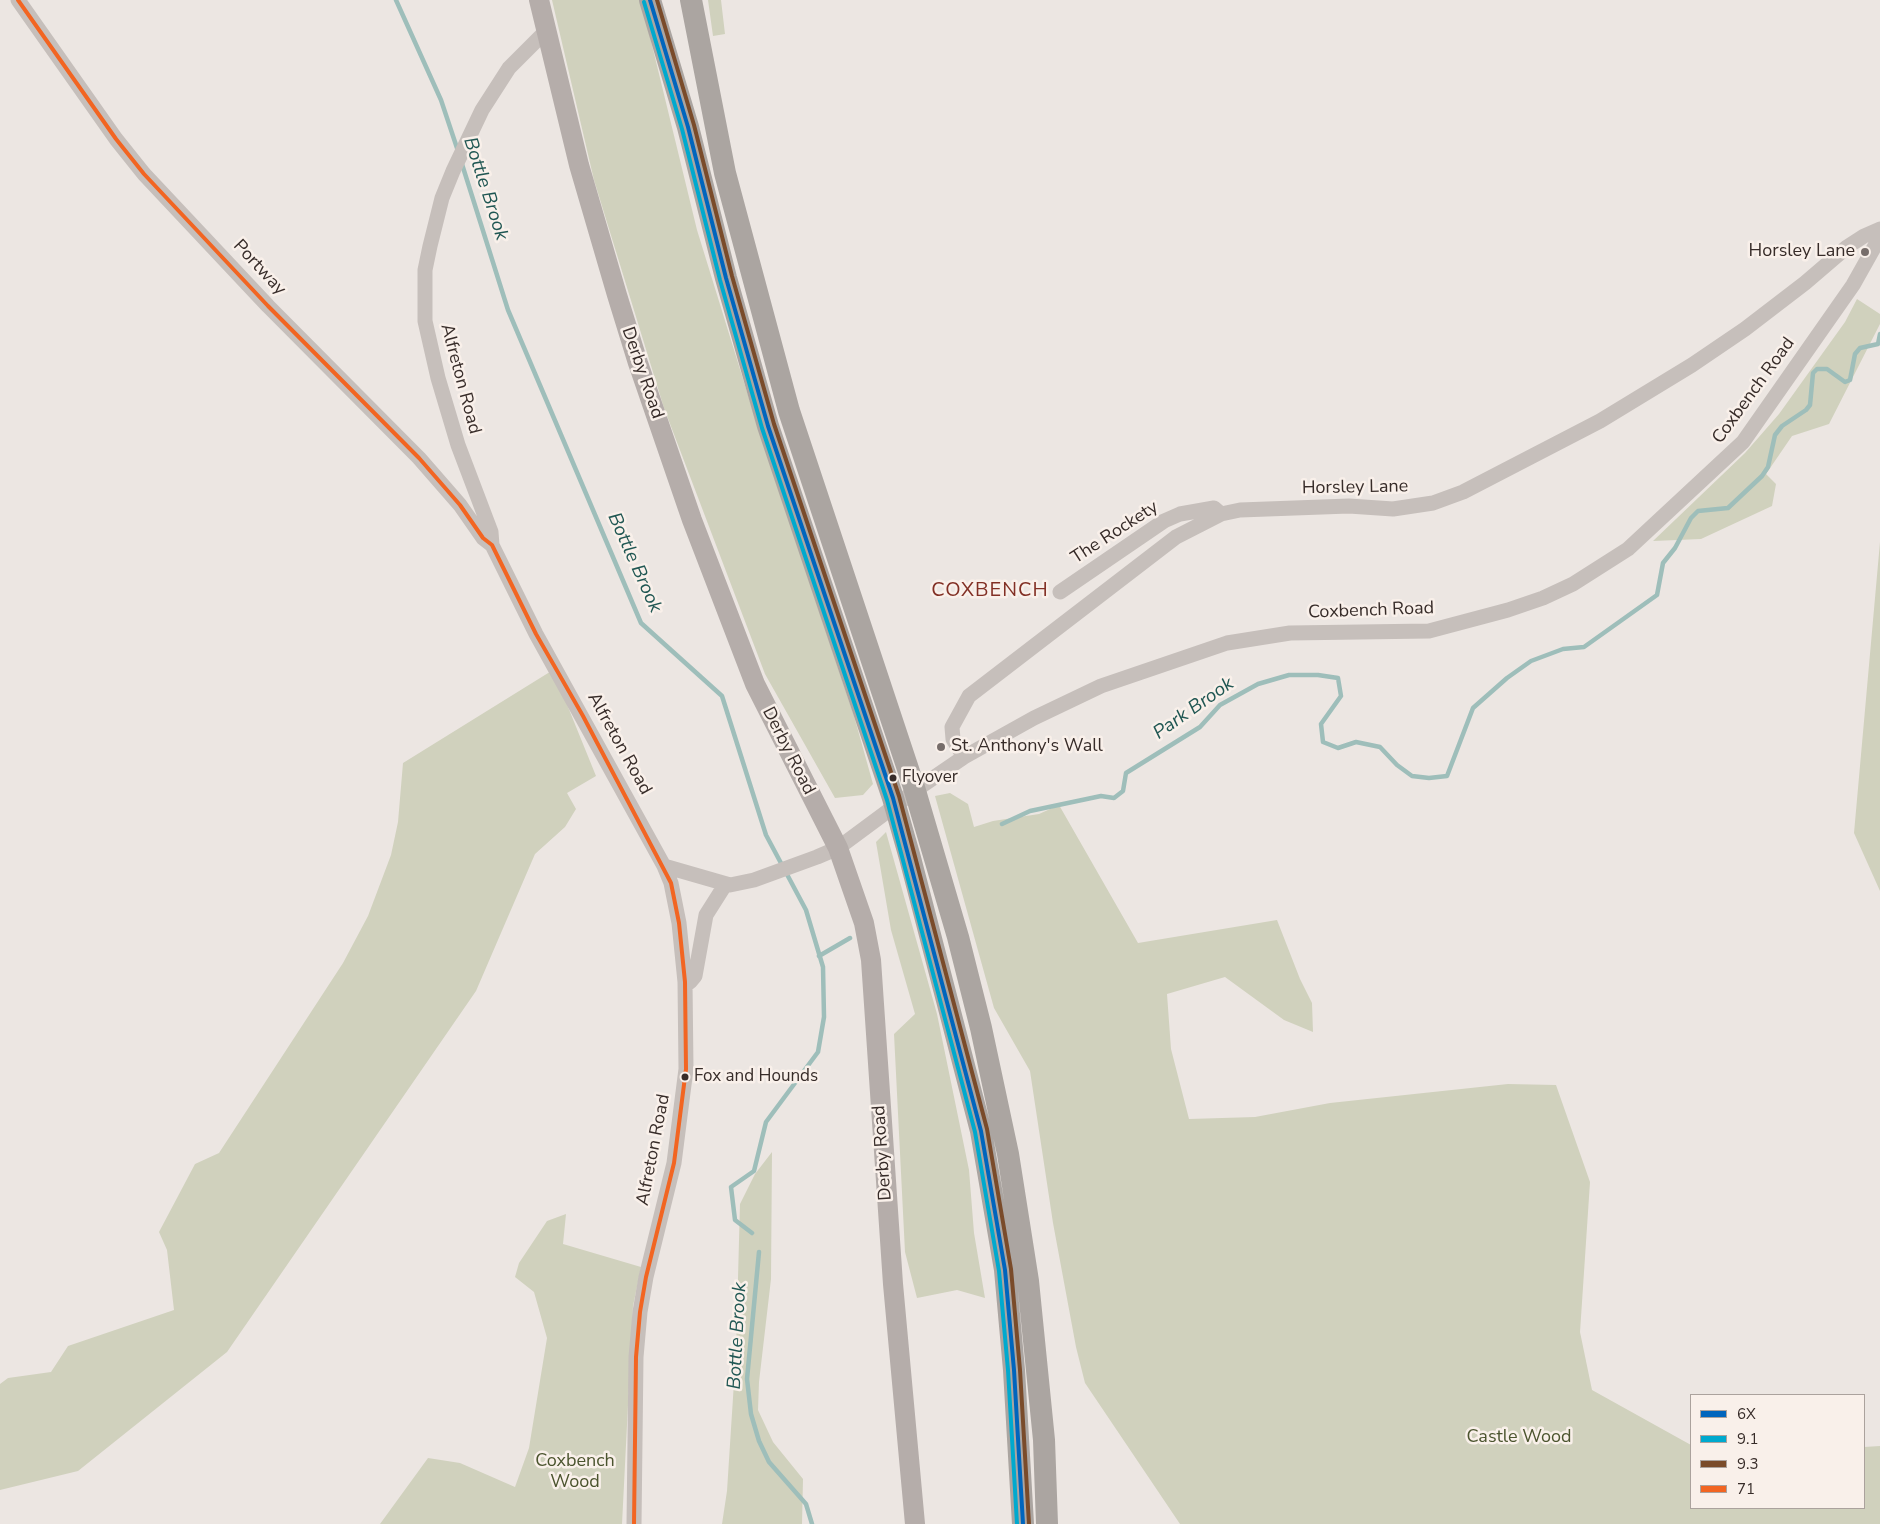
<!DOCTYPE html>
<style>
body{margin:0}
#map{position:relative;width:1880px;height:1524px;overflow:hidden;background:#ece6e2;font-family:"Nunito Sans",sans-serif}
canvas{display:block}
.legend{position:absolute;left:1690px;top:1394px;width:175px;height:115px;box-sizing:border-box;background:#f9f0ea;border:1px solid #aba29d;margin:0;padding:6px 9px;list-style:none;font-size:15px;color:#372c29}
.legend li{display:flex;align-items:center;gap:10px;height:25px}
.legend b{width:25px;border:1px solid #aba29d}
</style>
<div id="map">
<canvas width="1880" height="1524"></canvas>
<ul class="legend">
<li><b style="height:6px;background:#0065bd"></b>6X</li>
<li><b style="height:6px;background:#00a9ce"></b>9.1</li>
<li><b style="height:6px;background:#7a4b2a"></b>9.3</li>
<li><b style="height:6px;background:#f26522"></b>71</li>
</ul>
</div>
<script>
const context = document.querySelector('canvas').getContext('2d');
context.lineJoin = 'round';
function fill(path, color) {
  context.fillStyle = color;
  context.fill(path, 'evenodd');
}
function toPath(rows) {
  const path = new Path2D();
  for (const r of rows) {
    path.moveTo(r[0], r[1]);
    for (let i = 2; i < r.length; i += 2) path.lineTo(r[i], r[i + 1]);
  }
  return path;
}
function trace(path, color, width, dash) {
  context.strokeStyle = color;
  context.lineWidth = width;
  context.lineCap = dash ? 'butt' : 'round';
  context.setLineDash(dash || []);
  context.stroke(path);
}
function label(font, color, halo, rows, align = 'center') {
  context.font = font + ' "Nunito Sans",sans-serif';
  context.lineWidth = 5;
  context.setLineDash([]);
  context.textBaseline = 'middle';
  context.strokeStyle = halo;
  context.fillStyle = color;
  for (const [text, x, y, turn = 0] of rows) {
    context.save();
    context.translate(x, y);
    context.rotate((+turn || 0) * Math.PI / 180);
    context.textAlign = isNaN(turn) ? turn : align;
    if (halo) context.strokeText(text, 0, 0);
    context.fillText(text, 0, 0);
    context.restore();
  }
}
const green = toPath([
 [552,0,641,0,697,230,756,421,854,716,873,784,863,795,835,798,765,674,664,408,594,180],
 [708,0,721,0,725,34,713,36],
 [1857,299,1880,314,1880,324,1829,424,1792,436,1766,474,1776,484,1772,506,1701,539,1653,541,1745,453,1779,414,1845,322],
 [1880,542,1880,891,1854,833],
 [553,670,596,776,567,793,576,809,565,827,535,854,476,991,227,1352,78,1471,0,1490,0,1384,8,1378,51,1372,68,1346,174,1310,167,1250,159,1232,195,1164,219,1153,343,963,368,916,391,855,398,822,403,763],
 [950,793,968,804,974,827,993,821,1039,814,1059,805,1138,943,1277,920,1300,979,1312,1003,1313,1032,1284,1020,1225,977,1167,994,1171,1049,1189,1119,1255,1117,1330,1103,1508,1084,1556,1085,1590,1182,1580,1332,1592,1390,1691,1445,1691,1508,1864,1508,1864,1447,1880,1446,1880,1524,1180,1524,1085,1383,1076,1347,1053,1223,1030,1071,994,1008,935,796],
 [886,832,937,1014,969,1170,974,1233,985,1298,957,1290,917,1298,905,1252,894,1034,915,1014,891,930,876,842],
 [772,1152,771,1279,759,1382,758,1410,773,1442,803,1479,802,1524,722,1524,727,1491,736,1351,740,1204,755,1174],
 [566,1214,563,1244,641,1267,633,1306,622,1524,380,1524,428,1458,460,1463,515,1487,529,1448,547,1338,534,1292,515,1277,519,1263,547,1221]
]);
const stream = toPath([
 [396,0,441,100,458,151],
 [461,161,508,310,641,623,722,696,766,835,806,910,823,967,824,1017,818,1052,766,1122,754,1171,731,1187,735,1220,752,1233],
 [1002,824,1030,811,1101,796,1114,798,1123,791,1126,773,1200,727,1220,705,1258,684,1289,675,1318,675,1338,678,1341,696,1321,724,1323,742,1338,748,1356,742,1380,747,1397,765,1412,776,1429,778,1447,776,1473,708,1507,678,1531,661,1563,649,1584,647,1657,595,1663,563,1675,548,1691,518,1698,511,1728,508,1762,476,1768,467,1775,435,1782,426,1806,410,1810,405,1813,373,1817,369,1827,369,1845,382,1850,380,1855,354,1860,348,1878,344,1880,334],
 [819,956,850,938],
 [759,1252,747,1379,751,1414,759,1441,769,1462,806,1504,812,1524]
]);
const minor = toPath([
 [18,0,116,139,144,174,268,306,419,458,460,505,483,538,492,545],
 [546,31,509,68,482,110,453,171,442,198,430,246,425,270,425,321,438,378,458,445,491,532,492,545,536,634,664,866,671,883,679,923,685,982,686,1069,674,1163,646,1277,640,1312,636,1357,634,1524],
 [1060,592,1164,521,1180,514,1214,508,1221,514],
 [964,757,953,739,952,727,969,696,1176,537,1221,514,1240,510,1349,506,1393,509,1433,503,1463,492,1600,421,1692,365,1745,329,1805,283,1847,247,1864,236,1880,229],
 [664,866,730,885,754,880,817,857,838,848,923,785,964,757,1034,718,1101,686,1227,643,1290,633,1429,631,1508,610,1543,598,1573,584,1628,549,1743,442,1853,285,1880,237],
 [685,982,690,982,695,976,706,915,725,885]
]);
const major = toPath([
 [539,0,579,165,617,295,638,363,692,520,755,684,838,848,864,923,871,960,893,1284,915,1524]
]);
const highway = toPath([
 [650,0,688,127,726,278,768,426,893,798,910,858,981,1131,1005,1270,1014,1370,1023,1524],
 [691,0,725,173,789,411,913,784,958,937,981,1028,1008,1154,1028,1281,1044,1440,1047,1524]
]);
const bus1 = toPath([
 [650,0,688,127,726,278,768,426,893,798,981,1131,1005,1270,1014,1370,1023,1524]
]);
const bus2 = toPath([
 [644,2,682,129,720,280,762,428,887,800,975,1132,999,1271,1008,1370,1017,1524]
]);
const bus3 = toPath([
 [657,0,694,125,732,276,774,424,899,796,987,1129,1011,1269,1020,1370,1029,1524]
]);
const bus4 = toPath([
 [18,0,116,139,144,174,268,306,419,458,460,505,483,538,492,545,536,634,583,716,671,883,679,923,685,982,686,1069,674,1163,646,1277,640,1312,636,1357,634,1524]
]);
const markers = [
 [1865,252,5,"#766d6a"],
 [941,747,5,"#766d6a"],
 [893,778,4.5,"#372c29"],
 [685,1077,4.5,"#372c29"]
];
const busNames = [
 ["Flyover",902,778],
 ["Fox and Hounds",694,1077]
];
const poiNames = [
 ["Horsley Lane",1855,252],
 ["St. Anthony's Wall",951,747,"left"]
];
const streetNames = [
 ["Portway",259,268,47],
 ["Derby Road",642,373,71],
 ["Alfreton Road",460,379,75],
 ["Coxbench Road",1754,391,-54],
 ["Horsley Lane",1355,488,-1],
 ["The Rockety",1115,533,-33],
 ["Coxbench Road",1371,611,-2],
 ["Alfreton Road",619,744,61],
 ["Derby Road",788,751,63],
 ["Alfreton Road",654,1150,-79],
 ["Derby Road",883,1153,-94]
];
const parkNames = [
 ["Castle Wood",1519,1438],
 ["Coxbench",575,1462],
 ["Wood",575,1483]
];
const waterNames = [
 ["Bottle Brook",485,189,72],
 ["Bottle Brook",634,563,66],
 ["Park Brook",1194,709,-35],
 ["Bottle Brook",738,1336,-87]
];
const quarterNames = [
 ["COXBENCH",990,591]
];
fill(green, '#d0d1bd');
trace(stream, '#9ebeba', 4.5);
trace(minor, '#c6bfbb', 15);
trace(major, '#b5adaa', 20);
trace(highway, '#aba5a1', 22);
trace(bus1, '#0065bd', 4);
trace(bus2, '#00a9ce', 4);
trace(bus3, '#7a4b2a', 4);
trace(bus4, '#f26522', 4);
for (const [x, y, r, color] of markers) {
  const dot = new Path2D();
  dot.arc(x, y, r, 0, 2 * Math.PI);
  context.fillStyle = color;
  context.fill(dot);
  trace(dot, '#f9f0ea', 2);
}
label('17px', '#372c29', '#f9f0ea', busNames, 'left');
label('18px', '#372c29', '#f9f0ea', poiNames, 'right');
label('18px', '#372c29', '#f9f0ea', streetNames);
label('18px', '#4b542e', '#f9f0ea', parkNames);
label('italic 19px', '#205753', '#f9f0ea', waterNames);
context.letterSpacing = '1px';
label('20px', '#823025', '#f9f0ea', quarterNames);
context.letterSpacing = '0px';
</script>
